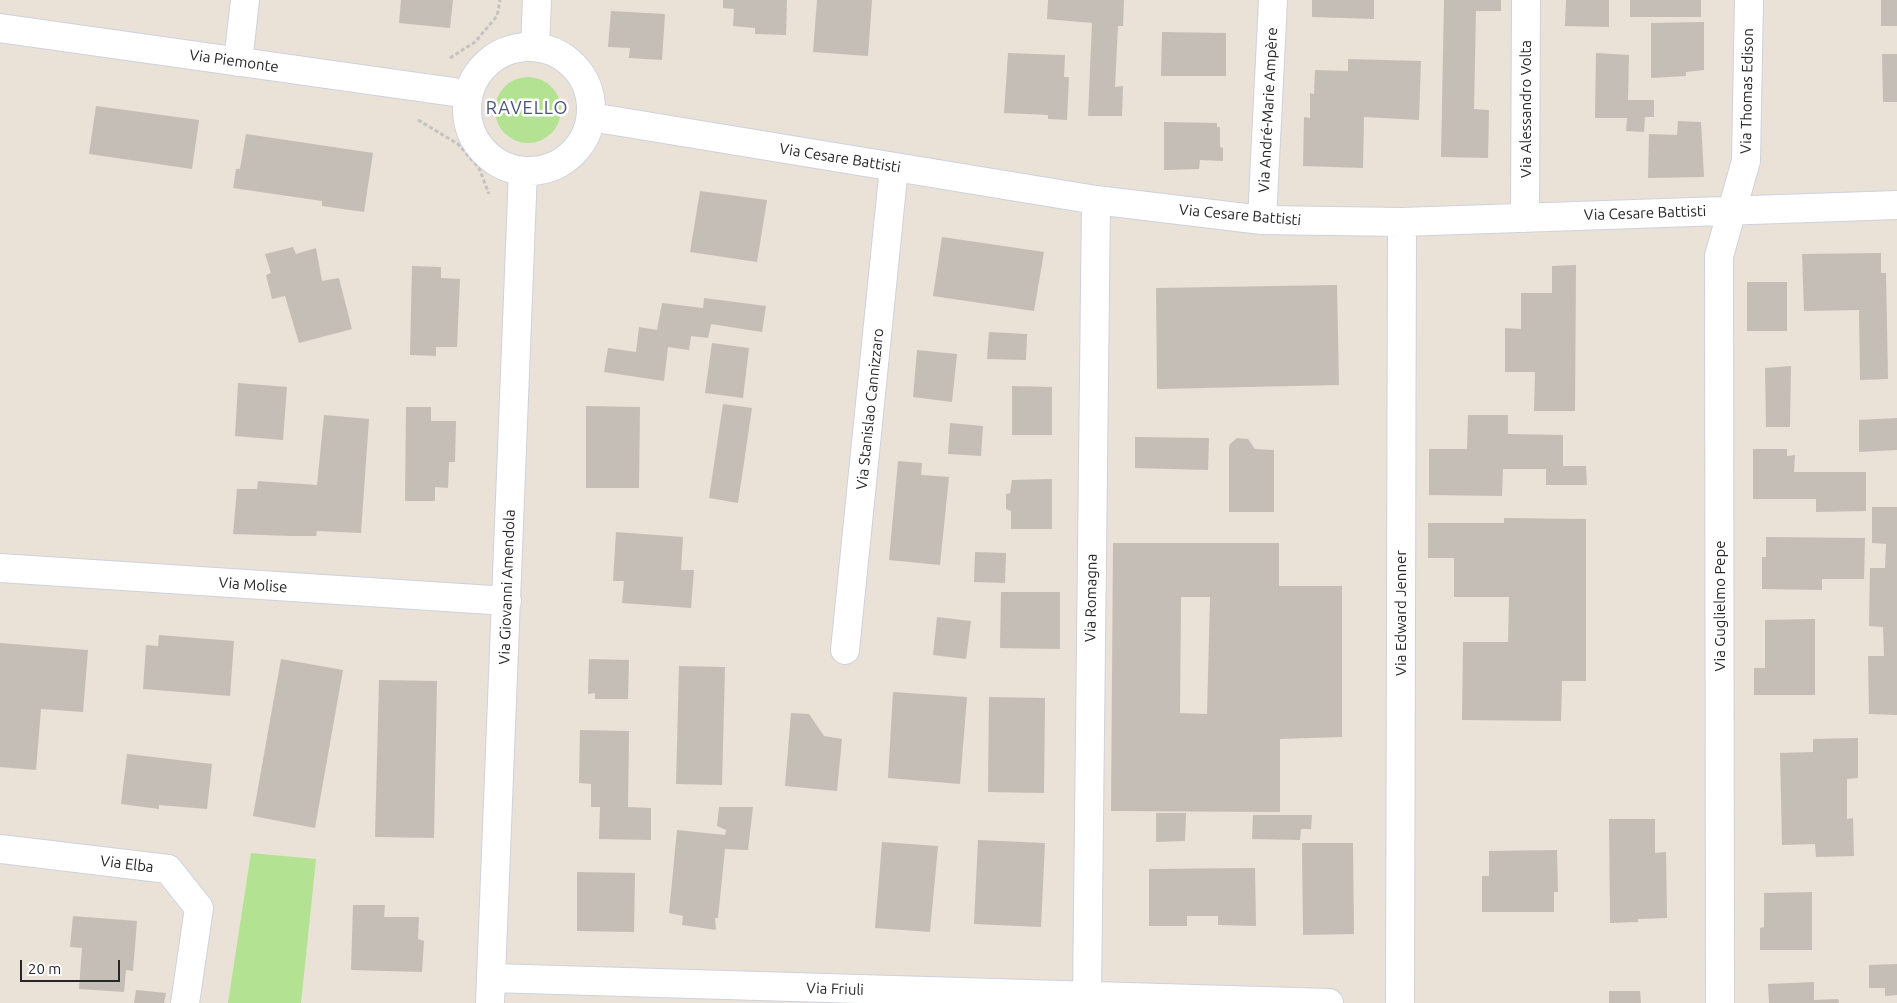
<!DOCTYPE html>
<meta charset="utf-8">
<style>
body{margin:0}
#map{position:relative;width:1897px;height:1003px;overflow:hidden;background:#eae1d7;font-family:Ubuntu,sans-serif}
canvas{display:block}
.scale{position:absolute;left:20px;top:960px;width:100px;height:22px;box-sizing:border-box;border:2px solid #272727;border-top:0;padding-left:6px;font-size:15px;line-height:18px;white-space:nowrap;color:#272727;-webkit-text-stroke:4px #fff;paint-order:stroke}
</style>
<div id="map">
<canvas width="1897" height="1003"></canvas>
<div class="scale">20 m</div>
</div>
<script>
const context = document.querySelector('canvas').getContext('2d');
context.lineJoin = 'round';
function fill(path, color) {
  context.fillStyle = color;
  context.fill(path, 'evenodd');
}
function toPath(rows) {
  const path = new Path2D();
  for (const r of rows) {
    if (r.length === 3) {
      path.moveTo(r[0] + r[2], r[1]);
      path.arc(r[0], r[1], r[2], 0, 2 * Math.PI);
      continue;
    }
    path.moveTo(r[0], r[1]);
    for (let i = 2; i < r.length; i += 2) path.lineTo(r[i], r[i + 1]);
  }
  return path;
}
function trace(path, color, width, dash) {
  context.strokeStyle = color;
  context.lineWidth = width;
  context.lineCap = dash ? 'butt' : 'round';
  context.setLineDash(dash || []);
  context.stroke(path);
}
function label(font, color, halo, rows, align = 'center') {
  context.font = font + ' Ubuntu,sans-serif';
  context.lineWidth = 5;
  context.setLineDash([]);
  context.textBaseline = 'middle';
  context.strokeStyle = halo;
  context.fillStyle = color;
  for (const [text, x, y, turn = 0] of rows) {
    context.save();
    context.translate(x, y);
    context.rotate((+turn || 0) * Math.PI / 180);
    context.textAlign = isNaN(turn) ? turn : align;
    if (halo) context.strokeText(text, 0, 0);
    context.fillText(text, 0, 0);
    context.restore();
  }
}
const green = toPath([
 [528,110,33],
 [251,853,316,859,301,1003,228,1003]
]);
const building = toPath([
 [401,0,453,0,450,28,399,23],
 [723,0,787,0,786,35,755,34,755,28,733,26,734,9,723,8],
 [817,0,872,0,868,56,813,52],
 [1048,0,1124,0,1123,26,1118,26,1115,87,1123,86,1122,116,1088,116,1092,23,1047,19],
 [1312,0,1374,0,1374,19,1312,17],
 [1444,0,1501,0,1501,11,1476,11,1474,109,1489,110,1488,158,1441,157],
 [1566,0,1609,0,1609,27,1565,26],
 [1630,0,1701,0,1701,17,1630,17],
 [1881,0,1897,0,1897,26,1881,26],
 [611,11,665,14,662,60,629,58,630,48,608,47],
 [1704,22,1704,70,1686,72,1686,76,1651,78,1651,23],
 [1162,32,1226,33,1226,76,1161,76],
 [1008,53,1065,55,1064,77,1069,77,1067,120,1048,119,1048,115,1004,113],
 [1596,53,1629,55,1628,100,1654,100,1654,117,1645,117,1644,132,1626,131,1627,118,1595,118],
 [1882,54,1897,54,1897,102,1883,102],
 [1348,59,1421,61,1419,120,1364,117,1363,168,1303,166,1304,117,1310,118,1310,93,1314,94,1315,70,1348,71],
 [96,106,199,120,192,169,89,154],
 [1678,121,1701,122,1704,177,1648,178,1649,134,1677,135],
 [1164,122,1217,123,1217,127,1220,127,1220,147,1223,148,1223,161,1200,160,1199,169,1164,170],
 [246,134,373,153,364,212,322,206,322,201,233,188,236,169,240,169],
 [700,191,767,200,757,262,690,252],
 [942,237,1044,252,1034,311,933,296],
 [293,247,296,254,316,248,322,281,339,278,352,329,299,343,285,296,272,299,266,275,271,273,265,254],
 [1881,253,1881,273,1886,273,1888,379,1860,380,1859,310,1804,311,1802,254],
 [1576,265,1575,411,1534,411,1535,372,1505,372,1505,328,1521,329,1521,293,1552,293,1552,266],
 [412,266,441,267,441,278,460,279,457,347,436,347,436,356,410,355],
 [1747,282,1787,282,1787,331,1747,331],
 [1337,285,1339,385,1157,389,1156,288],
 [704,298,766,306,762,332,711,324,708,338,691,336,689,350,668,347,664,381,604,372,608,348,636,352,639,327,657,330,662,303,703,308],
 [989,332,1027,334,1026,360,987,359],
 [712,343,749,348,743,398,705,393],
 [917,350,957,354,952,402,913,397],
 [1791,366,1790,427,1766,427,1765,368],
 [238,383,287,387,283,440,235,436],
 [1012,386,1052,387,1052,435,1012,435],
 [723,404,752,408,738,503,709,498],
 [586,406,640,407,639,488,586,488],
 [406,407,431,407,431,421,456,421,455,462,449,462,448,488,435,487,435,501,405,501],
 [324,415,369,419,361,533,317,531,316,536,292,536,233,534,237,489,257,489,258,481,317,485],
 [1468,415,1508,415,1508,434,1563,435,1563,466,1586,466,1587,485,1546,485,1546,469,1503,469,1502,496,1429,495,1429,449,1467,449],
 [1897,418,1897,450,1859,452,1859,420],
 [950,423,983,426,981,456,948,454],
 [1135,437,1209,438,1208,470,1135,468],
 [1237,438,1248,439,1255,449,1274,450,1274,512,1229,512,1229,448,1230,444],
 [1753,449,1787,449,1787,456,1795,455,1794,472,1866,472,1866,511,1816,512,1816,499,1753,499],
 [898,461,922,463,921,475,949,477,940,565,889,560],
 [1052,479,1052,529,1011,529,1011,511,1006,509,1006,494,1010,493,1012,480],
 [1872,507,1897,507,1897,715,1869,714,1868,656,1884,656,1883,627,1869,626,1870,568,1885,568,1886,544,1872,543],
 [1504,518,1586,519,1586,681,1562,681,1561,721,1462,720,1463,642,1508,642,1509,597,1454,597,1454,558,1428,558,1428,523,1504,523],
 [616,532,683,537,681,570,694,570,691,608,622,603,624,581,613,581],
 [1766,537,1865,538,1864,579,1822,579,1822,590,1762,589,1762,557,1766,557],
 [1113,543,1279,543,1279,586,1342,586,1342,737,1280,739,1280,812,1111,811],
 [1181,597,1210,597,1207,714,1180,713],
 [975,552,1006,553,1005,583,974,582],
 [1001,592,1060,592,1060,649,1000,648],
 [937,617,971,621,966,659,933,655],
 [1815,619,1815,695,1754,695,1754,668,1765,668,1765,620],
 [159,635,234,641,230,696,143,689,146,645,158,646],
 [0,643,88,650,83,712,41,709,36,770,0,767],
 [281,659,343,670,315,828,253,816],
 [589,659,629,660,628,699,595,699,595,693,588,694],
 [679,666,725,667,722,785,676,784],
 [379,680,437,681,434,838,375,837],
 [893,692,967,697,960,784,888,778],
 [989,697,1045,698,1044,793,988,792],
 [791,713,809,714,824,736,842,739,837,791,785,786],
 [580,730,629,731,628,807,651,808,651,840,599,839,600,807,591,807,591,784,579,783],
 [1858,738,1858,778,1847,779,1847,819,1853,818,1854,856,1816,857,1815,844,1782,845,1780,753,1813,752,1813,739],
 [127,754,212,764,207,809,159,805,159,809,121,804],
 [719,807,753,807,748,850,725,849,718,918,715,918,716,930,682,925,683,916,669,913,677,830,725,835,726,830,717,826],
 [1156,813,1186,813,1185,841,1156,842],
 [1253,815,1312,815,1311,829,1301,829,1300,840,1252,839],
 [1609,819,1655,819,1655,853,1666,852,1667,918,1638,919,1638,922,1610,923],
 [978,840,1045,843,1041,927,974,924],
 [882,842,938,846,930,932,875,928],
 [1302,843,1353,843,1354,934,1303,935],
 [1557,850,1558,892,1554,892,1554,912,1482,912,1482,876,1489,876,1489,851],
 [1255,868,1256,926,1218,925,1218,916,1187,916,1187,926,1149,926,1149,869],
 [577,872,635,873,634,932,577,931],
 [1812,892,1812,950,1760,950,1760,928,1764,927,1764,893],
 [353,905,385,905,384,917,419,917,418,939,424,941,422,972,351,970],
 [73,916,137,921,133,971,126,970,124,992,79,989,82,948,70,947],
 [1897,964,1897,995,1885,996,1885,988,1869,988,1869,965],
 [1814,982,1814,1000,1838,999,1839,1003,1769,1003,1768,984],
 [136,990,166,993,164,1003,134,1003],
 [1609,991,1640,991,1641,1003,1609,1003]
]);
const path = toPath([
 [450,58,475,42,497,16,500,0],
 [418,120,458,144,479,168,489,194]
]);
const minor = toPath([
 [0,28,468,94],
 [535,47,537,0],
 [529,109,62],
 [238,62,245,0],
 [591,117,1096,200,1262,220,1402,222,1897,205],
 [1525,218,1526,0],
 [1262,220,1273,0],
 [0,568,507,601],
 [845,650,894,167],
 [0,849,168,869,199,908,185,1003],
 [491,978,1329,1003],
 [1087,996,1096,200],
 [490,1003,523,171],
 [1400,1003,1402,222],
 [1720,1003,1719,256,1746,161,1749,0]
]);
const streetNames = [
 ["Via Piemonte",234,61,8],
 ["Via Thomas Edison",1747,91,-89],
 ["Via Alessandro Volta",1526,109,-90],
 ["Via André-Marie Ampère",1268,110,-87],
 ["Via Cesare Battisti",840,158,9],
 ["Via Cesare Battisti",1645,213,-2],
 ["Via Cesare Battisti",1240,215,5],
 ["Via Stanislao Cannizzaro",870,409,-84],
 ["Via Molise",253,585,4],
 ["Via Giovanni Amendola",507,587,-88],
 ["Via Romagna",1091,598,-89],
 ["Via Guglielmo Pepe",1720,606,-90],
 ["Via Edward Jenner",1401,613,-90],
 ["Via Elba",127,864,7],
 ["Via Friuli",835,989,2]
];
const quarterNames = [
 ["RAVELLO",527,108]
];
fill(green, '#b3e292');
fill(building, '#c5beb7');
trace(minor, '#cdd2e0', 30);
trace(path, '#c3c3c3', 3, [4, 2.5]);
trace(minor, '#fff', 28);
label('15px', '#272727', '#fff', streetNames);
context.letterSpacing = '1px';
label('18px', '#485377', '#fff', quarterNames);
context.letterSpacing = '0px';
</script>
